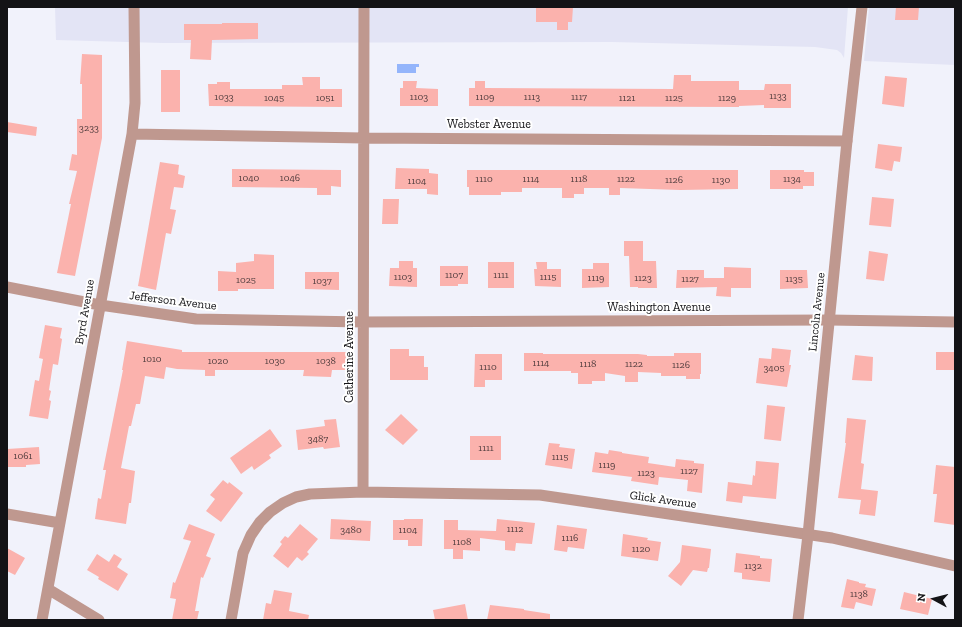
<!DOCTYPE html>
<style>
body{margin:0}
#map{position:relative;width:962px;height:627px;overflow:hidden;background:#f1f2fb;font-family:"Zilla Slab",serif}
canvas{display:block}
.frame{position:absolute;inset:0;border:8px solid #131316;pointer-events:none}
.north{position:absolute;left:914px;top:579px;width:40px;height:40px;-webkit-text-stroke:3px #fff;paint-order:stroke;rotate:277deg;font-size:11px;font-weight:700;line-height:16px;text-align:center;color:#131316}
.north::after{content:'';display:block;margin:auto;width:14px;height:18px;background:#131316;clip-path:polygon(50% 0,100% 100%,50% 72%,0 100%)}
</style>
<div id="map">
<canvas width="962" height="627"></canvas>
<div class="frame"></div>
<div class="north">N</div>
</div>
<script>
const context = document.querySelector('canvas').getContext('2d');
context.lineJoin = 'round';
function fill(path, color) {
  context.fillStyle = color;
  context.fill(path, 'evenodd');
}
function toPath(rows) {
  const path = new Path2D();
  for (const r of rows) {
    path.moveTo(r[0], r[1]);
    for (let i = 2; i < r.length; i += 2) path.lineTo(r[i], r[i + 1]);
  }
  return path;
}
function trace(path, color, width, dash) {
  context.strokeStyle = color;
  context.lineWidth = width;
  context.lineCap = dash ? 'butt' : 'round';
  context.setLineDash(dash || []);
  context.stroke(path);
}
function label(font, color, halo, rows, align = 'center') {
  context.font = font + ' "Zilla Slab",serif';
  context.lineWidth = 4;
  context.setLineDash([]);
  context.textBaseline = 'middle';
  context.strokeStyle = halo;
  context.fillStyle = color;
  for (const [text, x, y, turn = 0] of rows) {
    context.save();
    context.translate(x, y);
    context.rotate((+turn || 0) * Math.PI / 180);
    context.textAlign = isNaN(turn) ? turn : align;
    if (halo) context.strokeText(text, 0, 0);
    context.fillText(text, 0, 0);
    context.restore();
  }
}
const built = toPath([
 [55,7,848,7,844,58,841,53,837,50,815,47,612,42,163,43,56,40],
 [869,7,955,7,955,65,864,61]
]);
const water = toPath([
 [397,64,419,64,419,67,416,67,416,73,397,73]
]);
const building = toPath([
 [536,7,573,7,572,22,568,22,568,30,557,30,557,22,536,22],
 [896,7,919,7,918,20,895,20],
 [222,23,258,23,258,39,212,40,211,60,190,59,191,40,184,40,184,24,222,24],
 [82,54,102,55,102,138,75,276,57,273,71,204,69,204,77,171,69,170,72,154,77,155,77,119,82,119,82,84,80,84],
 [161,70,180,70,180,112,161,112],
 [674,75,691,75,691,81,739,81,739,90,764,90,765,84,791,84,791,108,764,108,764,105,739,106,739,107,469,106,469,88,475,88,475,81,485,81,485,88,673,89],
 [885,76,907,78,904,107,882,104],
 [302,77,320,77,320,89,342,89,342,107,209,106,208,84,217,84,217,82,230,82,230,89,282,89,282,85,303,85],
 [403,81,417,81,416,88,438,89,438,106,400,106,400,88,403,88],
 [7,122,37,127,36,136,7,132],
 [878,144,902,147,900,162,894,161,892,171,875,168],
 [160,162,179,165,178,174,185,176,183,188,174,187,170,209,176,210,171,234,166,233,156,290,138,286],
 [396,168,429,169,429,173,438,174,438,195,427,194,427,189,395,189],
 [232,169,341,170,341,187,331,186,331,195,317,195,317,188,232,187],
 [467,170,738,170,738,189,680,190,620,188,620,195,609,195,609,188,584,188,584,194,574,194,574,198,562,198,562,188,522,188,522,192,501,192,501,195,469,195,469,187,467,187],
 [770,170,804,170,804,172,814,172,814,186,803,186,803,189,770,189],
 [872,197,894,199,891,227,869,225],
 [383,199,399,199,398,224,382,224],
 [624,241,643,241,643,261,656,261,657,288,638,288,638,287,630,287,629,256,624,256],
 [869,251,888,254,884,281,866,279],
 [254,254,274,255,274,289,238,289,238,291,218,291,218,271,236,272,236,263,254,261],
 [399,261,413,261,413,268,417,268,417,287,389,286,390,268,399,268],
 [488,262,514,262,514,288,488,288],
 [536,262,547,262,547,269,561,269,561,287,535,286,534,269,537,269],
 [593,263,609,263,609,287,582,288,582,269,593,269],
 [440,266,468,266,468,284,458,284,458,286,440,286],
 [724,267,751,268,751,288,731,288,731,297,716,296,717,287,676,288,677,270,704,270,704,278,724,278],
 [780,270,807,270,808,288,780,289],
 [305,272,339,272,339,290,305,289],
 [45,325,62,328,60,338,62,339,58,365,53,364,49,390,51,391,49,400,51,401,48,419,29,416,35,380,39,381,43,359,39,358],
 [127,341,182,350,182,352,346,352,346,370,332,370,331,377,303,376,304,370,215,370,215,376,205,376,205,370,177,369,166,367,164,379,145,376,140,404,136,404,131,426,129,426,121,468,135,471,131,503,129,503,126,524,95,519,98,498,101,499,106,470,103,470,123,370,122,370],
 [772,348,791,350,789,365,791,365,787,387,756,383,759,358,771,359],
 [390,349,409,349,409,356,424,356,424,367,428,367,428,380,390,380],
 [936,352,955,352,955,370,936,370],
 [524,353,543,353,543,354,638,354,647,355,647,356,674,356,674,353,701,353,701,374,700,374,700,379,686,379,686,376,661,376,661,373,638,372,638,382,625,382,625,376,605,373,605,381,592,381,592,384,578,384,578,373,571,373,571,371,524,371],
 [475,354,502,354,502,380,485,380,485,387,474,387],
 [855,355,873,357,872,381,852,380],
 [767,405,785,407,781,441,764,439],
 [401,414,418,430,403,445,385,430],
 [847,418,866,420,861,463,864,464,861,489,878,491,875,516,859,514,861,500,838,498,846,443,845,443],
 [336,419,340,447,324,449,323,447,298,450,296,430,325,426,324,420],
 [270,429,282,446,269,455,271,458,254,470,252,466,241,474,230,458],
 [470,436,501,436,501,460,470,460],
 [549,443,560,444,559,447,575,449,572,469,545,465],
 [39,447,40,464,26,465,26,467,7,467,7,449],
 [609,450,622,452,622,453,649,457,648,463,675,467,676,459,694,461,694,463,704,464,702,493,687,491,688,480,659,477,658,485,631,481,632,477,592,472,595,452,608,454],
 [756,461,779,463,776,499,743,496,742,503,726,501,728,482,752,485,753,475,755,476],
 [936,465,955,467,955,525,934,522,937,494,933,494],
 [223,480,228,484,229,482,243,493,221,522,206,511,215,499,210,495],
 [331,519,371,521,370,541,330,539],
 [404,519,423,519,422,546,408,546,408,540,393,540,393,520,404,520],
 [497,519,535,523,532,544,516,543,515,551,505,550,505,541,480,538,480,551,463,550,463,559,453,559,453,549,444,549,444,520,458,520,458,530,496,531],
 [189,524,215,534,206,556,211,558,203,578,201,577,195,611,199,611,197,620,172,620,176,599,170,598,173,582,175,583,191,541,183,539],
 [300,524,318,539,307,552,309,554,302,561,297,557,288,568,273,556,282,544,280,542,285,536,288,538],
 [557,525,587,529,584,549,568,547,567,552,554,550],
 [623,534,648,538,647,540,661,542,658,561,621,556],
 [682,545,711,549,709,568,708,568,707,572,693,570,681,586,668,576,680,562],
 [7,548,25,558,15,575,7,571],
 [736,553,760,556,760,558,772,559,770,582,742,579,742,573,734,572],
 [97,554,109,562,114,554,122,559,117,567,128,574,118,591,98,579,99,577,87,570],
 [847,579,859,582,859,583,866,584,865,587,876,589,872,606,856,602,854,609,841,607],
 [274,590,292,593,289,611,309,615,308,620,263,620,266,603,271,604],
 [904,592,932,599,928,615,900,609],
 [465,604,468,620,435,620,433,610],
 [490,605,524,609,524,610,550,614,550,620,487,620]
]);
const minor = toPath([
 [132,134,364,138,847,141],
 [7,287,100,305,196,319,363,322,829,320,955,322],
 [363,492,364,7],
 [7,514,60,523],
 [48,589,99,620],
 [42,620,132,134,135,103,134,7],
 [231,620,243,553,251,535,260,522,270,512,283,503,296,497,310,494,363,492,540,495,832,538,955,566]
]);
const tertiary = toPath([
 [798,620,808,535,847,141,862,7]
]);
const numberNames = [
 ["1133",778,96],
 ["1033",224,97],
 ["1103",419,97],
 ["1109",485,97],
 ["1113",532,97],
 ["1117",579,97],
 ["1045",274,98],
 ["1051",325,98],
 ["1121",627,98],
 ["1125",674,98],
 ["1129",727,98],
 ["3233",89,128],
 ["1040",249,178],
 ["1046",290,178],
 ["1110",484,179],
 ["1114",531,179],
 ["1118",579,179],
 ["1122",626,179],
 ["1134",792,179],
 ["1126",674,180],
 ["1130",721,180],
 ["1104",417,181],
 ["1107",454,275],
 ["1111",501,275],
 ["1103",403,277],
 ["1115",548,277],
 ["1119",596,278],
 ["1123",643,278],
 ["1127",690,279],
 ["1135",794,279],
 ["1025",246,280],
 ["1037",322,281],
 ["1010",152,359],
 ["1020",218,361],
 ["1030",275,361],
 ["1038",326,361],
 ["1114",541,363],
 ["1118",588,364],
 ["1122",634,364],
 ["1126",681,365],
 ["1110",488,367],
 ["3405",774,368],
 ["3487",318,439],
 ["1111",486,448],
 ["1061",23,456],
 ["1115",560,457],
 ["1119",607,465],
 ["1127",689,471],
 ["1123",646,473],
 ["1112",515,529],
 ["3480",351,530],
 ["1104",408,530],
 ["1116",570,538],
 ["1108",462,542],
 ["1120",641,549],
 ["1132",753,566],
 ["1138",859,594]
];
const streetNames = [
 ["Webster Avenue",489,125],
 ["Jefferson Avenue",173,301,7],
 ["Washington Avenue",659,308],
 ["Byrd Avenue",85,312,-80],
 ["Lincoln Avenue",817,312,-84],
 ["Catherine Avenue",350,357,-90],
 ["Glick Avenue",663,500,8]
];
fill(built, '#e3e4f5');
fill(water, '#94b5fb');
fill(building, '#fbb2ad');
trace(minor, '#bf988f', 11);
trace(tertiary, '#bf988f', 11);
label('10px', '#4d3b3c', null, numberNames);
label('12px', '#131316', '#fff', streetNames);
</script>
